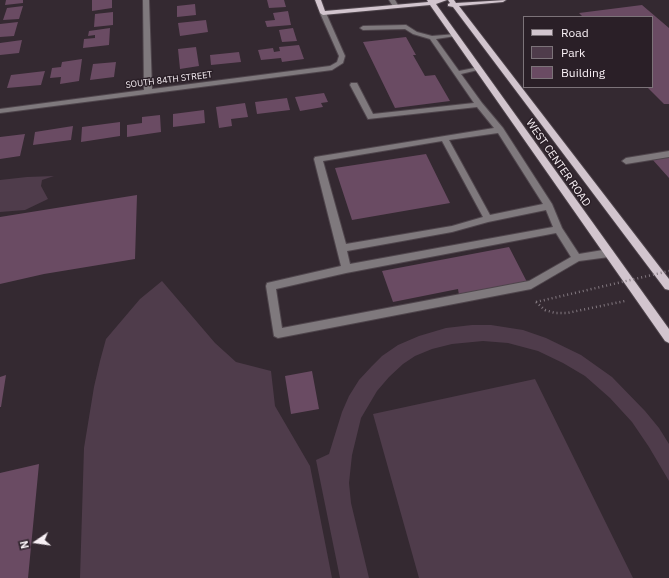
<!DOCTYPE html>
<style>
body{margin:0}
#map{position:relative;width:669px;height:578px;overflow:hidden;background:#342931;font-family:"IBM Plex Sans",sans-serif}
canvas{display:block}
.legend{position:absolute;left:523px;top:16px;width:130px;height:72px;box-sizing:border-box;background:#2a1f27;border:1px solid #7c7379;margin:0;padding:5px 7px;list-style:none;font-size:12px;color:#f8f0f5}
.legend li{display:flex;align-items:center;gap:8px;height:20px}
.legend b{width:20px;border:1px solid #7c7379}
.north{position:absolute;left:16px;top:522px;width:40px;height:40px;-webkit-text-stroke:3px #2a1f27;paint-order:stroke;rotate:257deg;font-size:11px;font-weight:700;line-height:16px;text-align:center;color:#f8f0f5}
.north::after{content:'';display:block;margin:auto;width:14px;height:18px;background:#f8f0f5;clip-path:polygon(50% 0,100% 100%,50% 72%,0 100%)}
</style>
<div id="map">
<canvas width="669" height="578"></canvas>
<ul class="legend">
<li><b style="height:5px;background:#d2c5ce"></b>Road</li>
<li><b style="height:11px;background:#4f3c4b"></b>Park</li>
<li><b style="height:11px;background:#6a4b63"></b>Building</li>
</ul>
<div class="north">N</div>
</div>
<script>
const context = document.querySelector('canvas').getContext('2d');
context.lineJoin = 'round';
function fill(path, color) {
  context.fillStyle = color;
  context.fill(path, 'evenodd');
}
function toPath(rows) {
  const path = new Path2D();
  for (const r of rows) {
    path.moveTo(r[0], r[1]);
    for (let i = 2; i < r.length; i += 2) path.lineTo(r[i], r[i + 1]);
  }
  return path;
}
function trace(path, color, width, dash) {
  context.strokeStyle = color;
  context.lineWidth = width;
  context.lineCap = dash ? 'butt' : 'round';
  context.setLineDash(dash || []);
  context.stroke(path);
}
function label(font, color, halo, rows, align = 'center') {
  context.font = font + ' "IBM Plex Sans",sans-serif';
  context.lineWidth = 3;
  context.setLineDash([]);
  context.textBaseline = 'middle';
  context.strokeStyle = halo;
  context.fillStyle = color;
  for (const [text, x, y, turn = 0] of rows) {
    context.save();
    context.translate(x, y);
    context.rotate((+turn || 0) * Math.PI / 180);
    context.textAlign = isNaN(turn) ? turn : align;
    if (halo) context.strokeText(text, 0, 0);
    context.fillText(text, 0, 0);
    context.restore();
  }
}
const green = toPath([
 [54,176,42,180,41,186,48,199,25,210,0,212,0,180,27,177],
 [162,281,215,343,236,362,271,371,275,406,310,466,332,578,80,578,84,448,94,387,100,361,106,339,140,299],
 [472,325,491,325,523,330,546,338,581,355,612,377,645,411,659,428,669,444,669,481,649,447,632,422,610,398,585,376,563,363,538,351,508,343,483,341,452,344,432,349,415,356,403,364,389,377,377,391,361,418,352,455,349,483,351,503,369,578,340,578,316,460,329,454,342,412,349,396,359,380,372,366,382,356,398,345,419,336,446,328],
 [535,379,633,578,419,578,373,414]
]);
const building = toPath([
 [6,0,23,0,23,3,5,5],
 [92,0,112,0,112,8,92,11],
 [267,0,284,0,286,7,269,8],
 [195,4,196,15,177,17,177,6],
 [642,5,669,28,669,104,664,104,647,87,652,87,652,17,583,17,579,13],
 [23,6,19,19,3,20,7,8],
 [288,11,291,25,267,27,265,21,275,20,273,13],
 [113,12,113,25,94,27,95,14],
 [206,20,208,32,180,36,178,23],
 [18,22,14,36,0,37,0,24],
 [110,28,109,45,83,48,84,39,95,38,95,35,88,36,89,31],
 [293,28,297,41,282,42,279,30],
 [406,37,416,55,413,55,425,76,435,75,450,101,395,108,363,42],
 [22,40,19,53,0,55,0,43],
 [299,45,304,59,282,62,281,58,261,60,258,50,273,48,274,52,280,51,279,47],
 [196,47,199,66,180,69,178,49],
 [239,52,241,62,211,65,210,55],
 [82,59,79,81,60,84,61,77,50,78,52,68,61,67,62,62],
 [116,62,114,77,90,80,93,64],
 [45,71,41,85,7,88,11,75],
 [324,93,328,102,321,103,323,107,300,111,295,97],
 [287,98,290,110,257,114,255,102],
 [245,103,248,117,231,119,232,126,219,128,216,107],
 [204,110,205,123,173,127,173,114],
 [160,115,161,132,127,137,127,125,142,123,142,117],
 [120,122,120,136,81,142,82,127],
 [73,126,71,140,33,145,35,132],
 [25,134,20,156,0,159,0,137],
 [426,154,450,203,352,220,335,168],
 [669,156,669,178,652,159],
 [137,195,135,259,44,274,0,284,0,217],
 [509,247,527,282,459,295,458,289,393,302,382,271],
 [312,371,319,409,291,414,285,376],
 [6,375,1,407,0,407,0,377],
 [39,464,28,578,0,578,0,473]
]);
const path = toPath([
 [536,302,545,310,555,313,567,313,625,301]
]);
const minor = toPath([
 [143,0,149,0,152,89,330,66,337,62,339,56,320,13,323,11,326,13,345,56,343,63,332,70,0,113,0,109,144,90,143,0],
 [389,0,395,0,399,7,398,8,394,8,389,0],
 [406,25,417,32,432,36,456,34,456,36,436,39,459,71,479,67,482,69,461,74,482,103,503,128,552,204,562,228,579,254,609,249,612,250,614,253,612,256,609,257,579,261,531,289,278,338,274,336,266,286,267,283,341,266,314,159,315,157,494,128,477,107,368,119,350,85,351,83,357,83,373,114,474,103,430,39,413,34,405,29,363,30,360,28,363,26,406,25],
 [498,133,543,204,490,215,449,140,498,133],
 [442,141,483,217,452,226,346,244,323,161,442,141],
 [546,210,553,227,350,264,347,251,452,232,488,222,546,210],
 [556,233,571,257,529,281,282,328,276,289,346,273,556,233],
 [669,151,669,157,626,164,622,161,626,158,669,151]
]);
const major = toPath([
 [315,0,321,0,325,11,428,2,427,0,447,0,436,4,669,329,669,343,665,341,430,5,323,15,320,13,315,0],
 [448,0,454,0,456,3,506,0,503,2,459,6,669,279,669,290,665,289,453,7,448,6,448,4,450,3,448,0]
]);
const pathBridge = toPath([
 [536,302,669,271]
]);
const farStreetnames = [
 ["SOUTH 84TH STREET",169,80,-7]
];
const streetNames = [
 ["WEST CENTER ROAD",558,163,55]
];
fill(green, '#4f3c4b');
fill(building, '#6a4b63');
trace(minor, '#4f454c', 2);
trace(major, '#4f454c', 2);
trace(path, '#837980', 2.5, [1, 3]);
fill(minor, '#7f797d');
fill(major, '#d2c5ce');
trace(pathBridge, '#837980', 2.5, [1, 3]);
label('9px', '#f8f0f5', '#2a1f27', farStreetnames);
label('11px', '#f8f0f5', '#2a1f27', streetNames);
</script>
